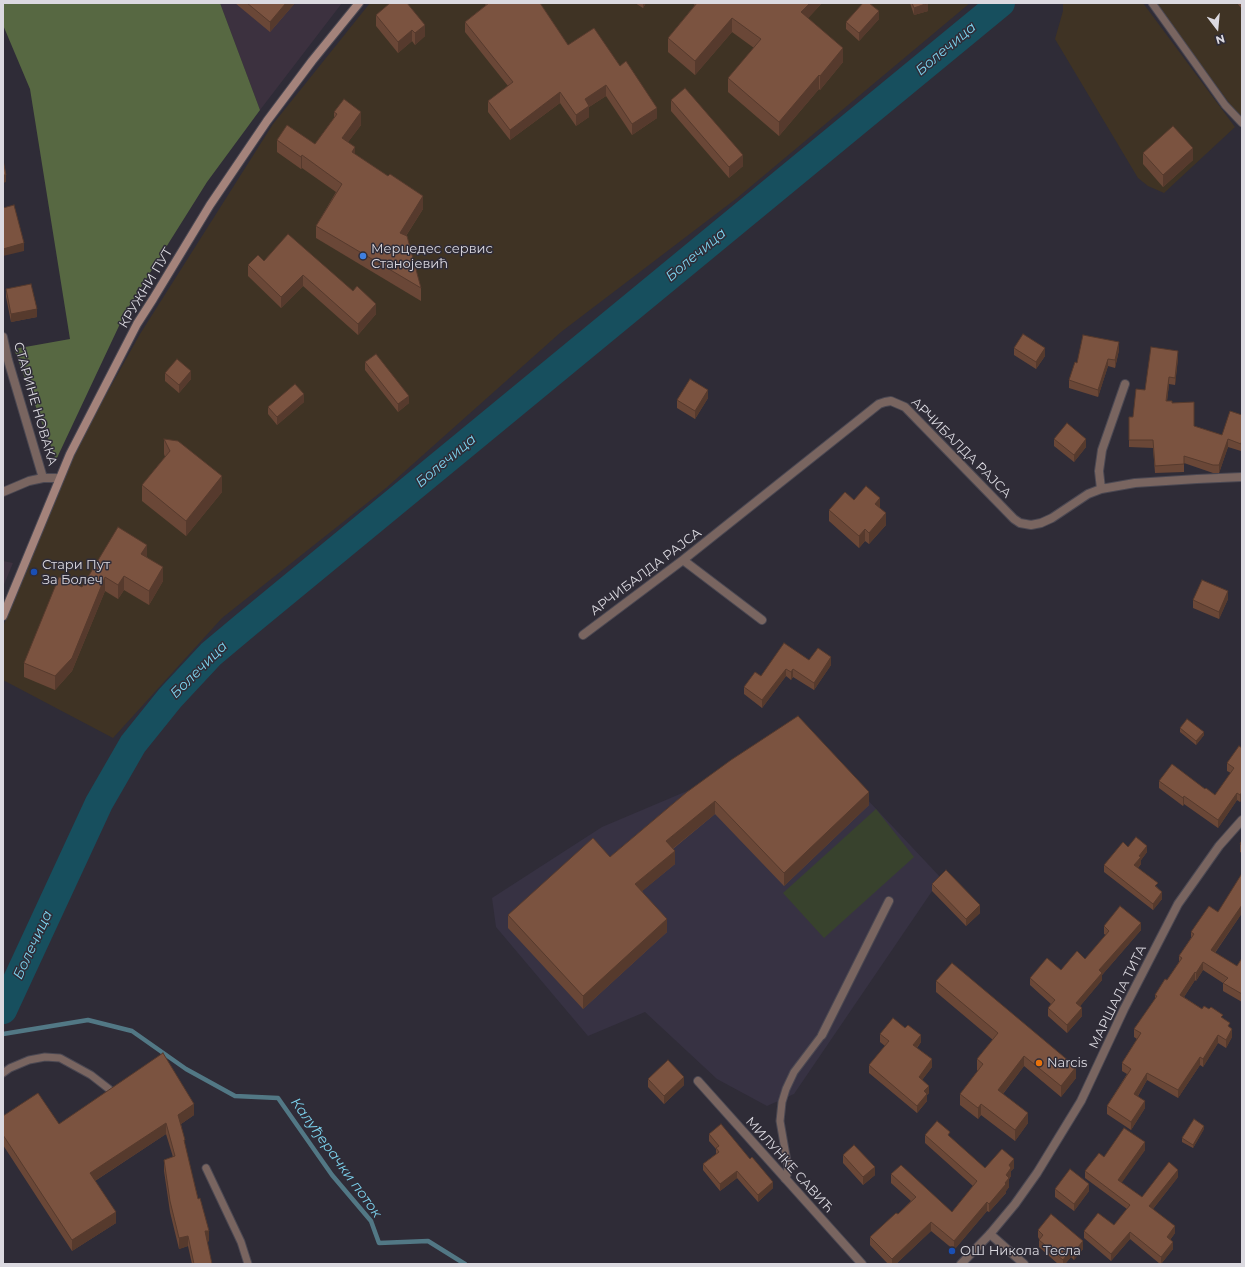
<!DOCTYPE html>
<meta charset="utf-8">
<style>
body{margin:0}
#map{position:relative;width:1245px;height:1267px;overflow:hidden;background:#2f2c37;font-family:Montserrat,sans-serif}
canvas{display:block}
.frame{position:absolute;inset:0;border:4px solid #dbd9e0;pointer-events:none}
.north{position:absolute;left:1197px;top:8px;width:40px;height:40px;-webkit-text-stroke:3px #2f2c37;paint-order:stroke;rotate:164deg;font-size:11px;font-weight:700;line-height:16px;text-align:center;color:#dbd9e0}
.north::after{content:'';display:block;margin:auto;width:14px;height:18px;background:#dbd9e0;clip-path:polygon(50% 0,100% 100%,50% 72%,0 100%)}
</style>
<div id="map">
<canvas width="1245" height="1267"></canvas>
<div class="frame"></div>
<div class="north">N</div>
</div>
<script>
const context = document.querySelector('canvas').getContext('2d');
context.lineJoin = 'round';
function fill(path, color) {
  context.fillStyle = color;
  context.fill(path, 'evenodd');
}
function toPath(rows) {
  const path = new Path2D();
  for (const r of rows) {
    path.moveTo(r[0], r[1]);
    for (let i = 2; i < r.length; i += 2) path.lineTo(r[i], r[i + 1]);
  }
  return path;
}
function trace(path, color, width, dash) {
  context.strokeStyle = color;
  context.lineWidth = width;
  context.lineCap = dash ? 'butt' : 'round';
  context.setLineDash(dash || []);
  context.stroke(path);
}
function label(font, color, halo, rows, align = 'center') {
  context.font = font + ' Montserrat,sans-serif';
  context.lineWidth = 3;
  context.setLineDash([]);
  context.textBaseline = 'middle';
  context.strokeStyle = halo;
  context.fillStyle = color;
  for (const [text, x, y, turn = 0] of rows) {
    context.save();
    context.translate(x, y);
    context.rotate((+turn || 0) * Math.PI / 180);
    context.textAlign = isNaN(turn) ? turn : align;
    if (halo) context.strokeText(text, 0, 0);
    context.fillText(text, 0, 0);
    context.restore();
  }
}
const commercial = toPath([
 [220,3,342,3,260,110],
 [3,561,13,563,3,587]
]);
const industrial = toPath([
 [370,3,970,3,737,198,561,332,386,488,222,618,113,738,3,680,3,627,59,479,140,334,273,124],
 [1063,3,1143,3,1235,127,1164,193,1148,186,1138,178,1055,39,1063,11],
 [1155,3,1242,3,1242,117,1235,111]
]);
const built = toPath([
 [802,730,941,878,794,1094,767,1106,717,1079,645,1012,588,1036,496,927,492,898,602,827,706,783]
]);
const green = toPath([
 [876,809,914,857,824,938,783,893]
]);
const forest = toPath([
 [3,3,220,3,260,110,207,182,126,311,56,460,14,349,70,339,30,89,3,25]
]);
const stream = toPath([
 [3,1034,88,1020,132,1031,186,1069,235,1096,278,1098,332,1175,371,1221,379,1243,428,1241,465,1264]
]);
const river = toPath([
 [3,1010,99,803,133,744,170,698,211,654,248,623,1001,3]
]);
const service = toPath([
 [1152,3,1225,105,1242,123],
 [3,1073,10,1068,29,1060,45,1057,60,1058,91,1075,109,1089],
 [206,1168,241,1242,248,1264],
 [785,1179,787,1175,788,1167,780,1121,782,1102,786,1089,794,1072,822,1035]
]);
const pedestrian = toPath([
 [822,1035,889,901]
]);
const minor = toPath([
 [3,337,8,360,43,478],
 [1101,489,1099,471,1102,450,1125,384],
 [3,492,29,481,43,478,56,478,59,479],
 [683,560,762,620],
 [583,635,683,560,879,404,885,402,891,401,905,407,1014,519,1020,523,1031,525,1041,523,1052,518,1088,494,1101,489,1135,483,1197,479,1242,477],
 [698,1081,862,1264],
 [990,1234,1024,1264]
]);
const tertiary = toPath([
 [961,1264,990,1234,1015,1204,1037,1173,1081,1101,1124,1009,1178,904,1219,846,1242,820]
]);
const secondary = toPath([
 [3,616,70,454,137,324,153,299,210,205,267,121,312,61,359,3]
]);
const wall = toPath([
 [235,3,295,3,270,32],
 [484,3,540,3,568,45,620,66,657,118,632,135,606,96,589,107,589,117,576,126,560,103,510,140,488,112,488,101,508,86,465,32,465,22,486,5],
 [635,3,646,3,643,8],
 [692,3,822,3,808,18,843,62,820,90,819,89,779,136,728,92,728,78,754,48,732,32,695,75,668,52,668,38,695,5],
 [910,3,928,3,928,11,914,15],
 [1237,3,1242,3,1242,9],
 [376,15,425,25,425,36,415,45,412,41,398,53,376,26],
 [879,19,859,41,846,29,846,22],
 [671,100,743,166,729,178,671,111],
 [334,112,361,125,348,142,355,154,423,209,406,236,421,288,421,301,316,238,316,226,336,192,302,168,301,169,277,152,277,140,315,144,334,118],
 [1143,153,1193,160,1163,187,1143,164],
 [288,234,376,314,358,335,303,286,281,308,248,276,248,265,264,261],
 [6,289,37,317,11,322,6,297],
 [1014,348,1045,356,1036,369,1014,355],
 [1119,350,1115,368,1108,366,1098,397,1069,388,1069,380,1077,363],
 [1178,358,1175,385,1169,384,1167,401,1172,403,1194,426,1222,435,1242,415,1242,446,1241,451,1228,447,1219,473,1213,473,1184,463,1184,472,1155,473,1153,448,1129,447,1129,417,1133,417,1145,390],
 [365,362,409,403,398,412,365,370],
 [165,373,191,379,179,393,165,381],
 [708,398,695,419,677,408,677,400],
 [304,402,277,425,268,414,268,407],
 [164,439,222,492,186,536,142,501,142,485,165,457,164,454],
 [1054,439,1086,447,1074,462,1054,446],
 [854,500,880,508,886,525,869,544,865,541,859,548,829,521,829,510],
 [147,557,163,581,149,605,124,590,118,599,105,591,72,671,55,690,24,677,24,663,82,587],
 [1228,599,1219,619,1193,608,1193,600],
 [809,660,831,665,814,690,793,677,791,680,786,676,762,708,744,694,744,687,761,676],
 [1180,728,1204,735,1196,745,1180,732],
 [1242,748,1242,799,1240,802,1237,800,1218,828,1184,804,1183,806,1159,788,1159,781,1205,789,1215,795,1231,773,1227,771,1227,763],
 [687,792,869,805,784,886,715,814,673,849,675,864,642,891,667,932,583,1009,508,928,508,915,610,857],
 [1242,840,1242,853,1240,852,1240,844],
 [1128,847,1147,852,1141,860,1141,864,1138,868,1158,888,1162,899,1153,910,1104,872,1104,865],
 [1242,875,1242,913,1215,953,1237,966,1242,958,1242,1002,1223,991,1223,983,1203,970,1196,981,1195,980,1184,997,1202,1009,1223,1018,1230,1028,1232,1037,1226,1048,1218,1043,1203,1067,1200,1065,1178,1098,1147,1080,1138,1096,1145,1108,1131,1130,1107,1114,1107,1106,1127,1074,1122,1071,1122,1063,1137,1039,1134,1037,1134,1029,1155,999,1155,995,1167,980,1179,962,1179,956,1191,938,1191,932,1218,912],
 [932,884,980,913,966,926,932,891],
 [1104,926,1141,930,1102,975,1102,980,1080,1006,1082,1016,1067,1033,1048,1016,1048,1008,1051,1004,1030,985,1030,978,1061,970,1085,959,1106,935,1104,934],
 [936,981,1076,1078,1061,1097,1024,1066,1003,1094,1028,1123,1015,1141,981,1115,978,1119,960,1105,960,1094,978,1071,977,1070,977,1059,993,1040,936,992],
 [880,1034,921,1042,917,1048,932,1067,922,1080,929,1093,927,1095,927,1101,917,1113,869,1073,869,1065,885,1046,880,1042],
 [648,1079,684,1085,664,1104,648,1087],
 [194,1115,181,1124,185,1147,209,1241,207,1242,212,1264,192,1264,188,1246,179,1249,170,1212,164,1171,164,1160,173,1157,166,1134,95,1181,116,1223,72,1251,3,1145,3,1116,59,1124],
 [1204,1129,1193,1148,1182,1142,1182,1138],
 [709,1134,773,1188,758,1202,737,1178,720,1191,703,1170,703,1164,716,1154,716,1149,709,1141],
 [925,1135,950,1138,985,1168,1014,1168,1011,1171,1011,1176,1009,1179,1009,1187,1006,1191,1006,1193,989,1212,987,1211,954,1250,931,1231,896,1264,888,1264,870,1245,870,1237,898,1214,911,1201,891,1183,891,1174,952,1212,973,1186,925,1143],
 [1145,1150,1121,1183,1142,1197,1178,1177,1153,1209,1175,1233,1170,1240,1173,1249,1161,1264,1160,1264,1130,1239,1111,1261,1084,1238,1084,1231,1114,1225,1127,1209,1085,1178,1085,1171,1104,1157],
 [843,1155,875,1175,863,1185,843,1163],
 [1055,1189,1089,1191,1074,1211,1055,1197],
 [1038,1230,1083,1249,1074,1260,1071,1257,1065,1264,1058,1264,1039,1247,1039,1239,1038,1237]
]);
const shadedWall = toPath([
 [286,3,295,3,270,32,270,22],
 [643,3,646,3,643,8],
 [810,3,822,3,801,26,801,12],
 [928,3,928,11,914,15,914,8],
 [879,11,879,19,859,41,859,33],
 [732,18,732,32,695,75,695,61],
 [425,25,425,36,415,45,415,33],
 [412,30,412,41,398,53,398,42],
 [843,48,843,62,820,90,820,76],
 [819,75,819,89,779,136,779,122],
 [606,85,606,96,589,107,589,117,576,126,576,115,585,99],
 [560,92,560,103,510,140,510,130],
 [657,108,657,118,632,135,632,124],
 [361,112,361,125,342,150,342,138],
 [355,147,355,160,352,152],
 [1193,148,1193,160,1163,187,1163,175],
 [302,155,302,168,301,169,301,157],
 [743,155,743,166,729,178,729,167],
 [3,175,6,175,6,182,3,183],
 [423,196,423,209,400,245,400,233],
 [24,243,24,251,3,256,3,249],
 [303,275,303,286,281,308,281,297],
 [376,304,376,314,358,335,358,324],
 [37,309,37,317,11,322,11,314],
 [1119,342,1119,350,1115,368,1115,360],
 [1045,348,1045,356,1036,369,1036,362],
 [1178,351,1178,358,1175,385,1175,378],
 [1108,359,1108,366,1098,397,1098,390],
 [191,371,191,379,179,393,179,385],
 [1169,377,1169,384,1166,408,1166,401],
 [708,390,708,398,695,419,695,411],
 [304,394,304,402,277,425,277,417],
 [409,396,409,403,398,412,398,404],
 [1086,439,1086,447,1074,462,1074,455],
 [1228,439,1228,447,1219,473,1219,465],
 [1242,439,1242,446,1241,451,1241,444],
 [222,476,222,492,186,536,186,521],
 [880,498,880,510,875,504],
 [886,513,886,525,869,544,869,533],
 [865,529,865,541,859,548,859,536],
 [147,545,147,558,141,554],
 [163,567,163,581,149,605,149,591],
 [124,576,124,590,118,599,118,585],
 [105,577,105,591,72,671,55,690,55,676],
 [1228,591,1228,599,1219,619,1219,612],
 [831,657,831,665,814,690,814,683],
 [786,669,786,676,762,708,762,700],
 [793,669,793,677,791,680,791,672],
 [1204,732,1204,735,1196,745,1196,741],
 [869,792,869,805,784,886,784,873],
 [1242,792,1242,799,1240,802,1240,795],
 [1237,793,1237,800,1218,828,1218,820],
 [1184,796,1184,804,1183,806,1183,798],
 [715,801,715,814,666,854,666,841],
 [1147,846,1147,852,1141,860,1141,864,1134,872,1134,865,1139,856],
 [675,851,675,864,635,897,635,884],
 [1162,892,1162,899,1153,910,1153,904],
 [980,905,980,913,966,926,966,919],
 [1242,905,1242,913,1211,958,1211,950],
 [667,919,667,932,583,1009,583,996],
 [1141,923,1141,930,1102,975,1102,980,1076,1011,1076,1003,1099,970],
 [1203,962,1203,970,1196,981,1196,973],
 [1195,972,1195,980,1180,1003,1180,995],
 [1082,1008,1082,1016,1067,1033,1067,1025],
 [1232,1029,1232,1037,1226,1048,1226,1040],
 [921,1035,921,1042,913,1052,913,1045],
 [1218,1035,1218,1043,1203,1067,1203,1059],
 [1024,1056,1024,1066,998,1100,998,1090],
 [1200,1057,1200,1065,1178,1098,1178,1090],
 [932,1059,932,1067,919,1084,919,1077],
 [1076,1067,1076,1078,1061,1097,1061,1086],
 [1147,1073,1147,1080,1134,1102,1134,1094],
 [684,1077,684,1085,664,1104,664,1096],
 [929,1086,929,1093,927,1095,927,1101,917,1113,917,1106,924,1091],
 [1145,1101,1145,1108,1131,1130,1131,1122],
 [194,1104,194,1115,178,1126,178,1115],
 [981,1104,981,1115,978,1119,978,1108],
 [1028,1113,1028,1123,1015,1141,1015,1130],
 [166,1123,166,1134,90,1184,90,1173],
 [1204,1126,1204,1129,1193,1148,1193,1145],
 [1145,1142,1145,1150,1118,1188,1118,1180],
 [1014,1159,1014,1168,1011,1171,1011,1176,1009,1179,1009,1187,1006,1191,1006,1193,989,1212,989,1204,1005,1183,1006,1175,1009,1165],
 [875,1167,875,1175,863,1185,863,1177],
 [1178,1170,1178,1177,1149,1214,1149,1206],
 [737,1171,737,1178,720,1191,720,1184],
 [773,1182,773,1188,758,1202,758,1195],
 [1089,1184,1089,1191,1074,1211,1074,1204],
 [987,1202,987,1211,954,1250,954,1241],
 [116,1212,116,1223,72,1251,72,1240],
 [931,1222,931,1231,896,1264,892,1264,892,1259],
 [1175,1226,1175,1233,1167,1244,1167,1237],
 [205,1231,209,1231,209,1241,205,1242],
 [1130,1232,1130,1239,1111,1261,1111,1254],
 [188,1236,188,1246,179,1249,179,1238],
 [1083,1241,1083,1249,1074,1260,1074,1252],
 [1173,1242,1173,1249,1161,1264,1161,1257],
 [1071,1249,1071,1257,1065,1264,1063,1264,1063,1260]
]);
const building = toPath([
 [247,3,286,3,270,22,247,3],
 [390,3,407,3,425,25,415,33,412,30,398,42,376,15,390,3],
 [489,3,540,3,568,45,594,28,620,66,626,61,657,108,632,124,606,85,585,99,589,106,576,115,560,92,510,130,488,101,513,82,465,22,489,3],
 [697,3,810,3,801,12,843,48,820,76,819,75,779,122,728,78,761,39,732,18,695,61,668,38,697,3],
 [863,3,869,3,879,11,859,33,846,22,863,3],
 [912,3,928,3,914,8,912,3],
 [685,88,743,155,729,167,671,100,685,88],
 [344,99,361,112,342,138,355,147,352,152,388,176,390,174,423,196,400,233,407,236,421,288,316,226,342,184,302,155,301,157,277,140,287,125,315,144,337,114,334,112,344,99],
 [1173,126,1193,148,1163,175,1143,153,1173,126],
 [3,160,6,175,3,175,3,160],
 [14,205,24,243,3,249,3,208,14,205],
 [288,234,353,291,357,286,376,304,358,324,303,275,281,297,248,265,258,255,264,261,288,234],
 [31,284,37,309,11,314,6,289,31,284],
 [1023,334,1045,348,1036,362,1014,348,1023,334],
 [1083,335,1119,342,1115,360,1108,359,1098,390,1069,380,1075,362,1077,363,1083,335],
 [1151,347,1178,351,1175,378,1169,377,1166,401,1172,401,1172,403,1194,402,1194,426,1222,435,1230,411,1242,415,1242,439,1241,444,1228,439,1219,465,1213,465,1184,456,1184,464,1155,466,1153,440,1129,440,1129,417,1133,417,1136,389,1145,390,1151,347],
 [376,354,409,396,398,404,365,362,376,354],
 [177,359,191,371,179,385,165,373,177,359],
 [690,379,708,390,695,411,677,400,690,379],
 [295,384,304,394,277,417,268,407,295,384],
 [1067,423,1086,439,1074,455,1054,439,1067,423],
 [164,439,178,441,222,476,186,521,142,485,170,451,164,439],
 [866,486,880,498,875,504,886,513,869,533,865,529,859,536,829,510,845,492,854,500,866,486],
 [118,527,147,545,141,554,163,567,149,591,124,576,118,585,105,577,72,658,55,676,24,663,59,577,82,587,118,527],
 [1202,580,1228,591,1219,612,1193,600,1202,580],
 [784,643,809,660,818,648,831,657,814,683,793,669,791,672,786,669,762,700,744,687,755,672,761,676,784,643],
 [798,716,869,792,784,873,715,801,666,841,675,851,635,884,667,919,583,996,508,915,593,838,610,857,687,792,731,760,798,716],
 [1187,719,1204,732,1196,741,1180,728,1187,719],
 [1239,746,1242,748,1242,792,1240,795,1237,793,1218,820,1184,796,1183,798,1159,781,1172,764,1205,789,1206,788,1215,795,1234,768,1227,763,1239,746],
 [1136,837,1147,846,1139,856,1141,857,1134,865,1158,883,1155,886,1162,892,1153,904,1104,865,1123,842,1128,847,1136,837],
 [1242,840,1242,845,1240,844,1242,840],
 [946,870,980,905,966,919,932,884,946,870],
 [1241,875,1242,875,1242,905,1211,950,1237,966,1242,958,1242,994,1223,983,1228,978,1203,962,1196,973,1195,972,1180,995,1202,1009,1204,1006,1209,1009,1211,1007,1223,1015,1221,1017,1230,1023,1228,1026,1232,1029,1226,1040,1218,1035,1203,1059,1200,1057,1178,1090,1147,1073,1134,1094,1145,1101,1131,1122,1107,1106,1131,1069,1122,1063,1141,1033,1134,1029,1157,996,1155,995,1165,979,1167,980,1182,958,1179,956,1194,934,1191,932,1209,906,1218,912,1241,875],
 [1120,906,1141,923,1099,970,1102,973,1076,1003,1082,1008,1067,1025,1048,1008,1055,1000,1030,978,1047,958,1061,970,1077,951,1085,959,1109,931,1104,926,1120,906],
 [952,963,1076,1067,1061,1086,1024,1056,998,1090,1028,1113,1015,1130,981,1104,978,1108,960,1094,983,1064,977,1059,998,1033,936,981,952,963],
 [893,1018,905,1028,908,1025,921,1035,913,1045,932,1059,919,1077,929,1086,924,1091,927,1094,917,1106,869,1065,889,1041,880,1034,893,1018],
 [163,1053,194,1104,178,1115,185,1140,184,1140,198,1199,200,1198,209,1231,205,1231,212,1264,194,1264,188,1236,179,1238,170,1201,164,1160,175,1156,166,1123,90,1173,116,1212,72,1240,3,1135,3,1116,38,1093,59,1124,163,1053],
 [668,1060,684,1077,664,1096,648,1079,668,1060],
 [1194,1119,1204,1126,1193,1145,1182,1138,1194,1119],
 [937,1121,950,1132,948,1135,985,1168,1002,1149,1014,1159,1009,1165,1011,1168,1006,1175,1009,1178,1005,1183,1006,1184,989,1204,987,1202,954,1241,931,1222,892,1259,870,1237,896,1213,898,1214,916,1197,891,1174,901,1165,952,1212,977,1181,925,1135,937,1121],
 [721,1124,750,1159,752,1157,773,1182,758,1195,737,1171,720,1184,703,1164,719,1152,716,1148,719,1146,709,1134,721,1124],
 [1124,1128,1145,1142,1118,1180,1142,1197,1169,1162,1178,1170,1149,1206,1175,1226,1167,1237,1173,1242,1161,1257,1130,1232,1111,1254,1084,1231,1098,1213,1114,1225,1130,1205,1085,1171,1099,1153,1104,1157,1124,1128],
 [854,1145,875,1167,863,1177,843,1155,854,1145],
 [1070,1169,1089,1184,1074,1204,1055,1189,1070,1169],
 [1051,1214,1083,1241,1074,1252,1071,1249,1063,1260,1039,1240,1043,1235,1038,1230,1051,1214]
]);
const markers = [
 [363,256,4,"#3f7fe0"],
 [34,572,4,"#1a4fb4"],
 [1039,1063,4,"#e8710a"],
 [952,1251,4,"#1a4fb4"]
];
const poiNames = [
 ["Мерцедес сервис",371,249],
 ["Станојевић",371,264],
 ["Стари Пут",42,565],
 ["За Болеч",42,580],
 ["Narcis",1047,1063],
 ["ОШ Никола Тесла",960,1251]
];
const streetNames = [
 ["КРУЖНИ ПУТ",146,288,-59],
 ["СТАРИНЕ НОВАКА",35,404,74],
 ["АРЧИБАЛДА РАЈСА",961,448,45],
 ["АРЧИБАЛДА РАЈСА",646,572,-37],
 ["МАРШАЛА ТИТА",1118,997,-64],
 ["МИЛУНКЕ САВИЋ",789,1165,48]
];
const waterNames = [
 ["Болечица",946,49,-40],
 ["Болечица",696,255,-40],
 ["Болечица",446,461,-40],
 ["Болечица",199,670,-45],
 ["Болечица",33,945,-65],
 ["Калуђерачки поток",336,1158,54]
];
fill(commercial, '#3c313f');
fill(industrial, '#3f3324');
fill(built, '#373243');
fill(green, '#38422d');
fill(forest, '#576842');
trace(stream, '#527885', 4.5);
trace(river, '#174f5e', 28);
trace(service, '#4b4852', 9);
trace(pedestrian, '#4b4852', 10);
trace(minor, '#4b4852', 10);
trace(tertiary, '#4b4852', 10);
trace(secondary, '#4b4852', 10);
trace(service, '#796560', 7);
trace(pedestrian, '#796560', 8);
trace(minor, '#796560', 8);
trace(tertiary, '#796560', 8);
trace(secondary, '#a4837b', 8);
fill(wall, '#6a4737');
fill(shadedWall, '#563a2d');
fill(building, '#7b5340');
trace(building, '#563a2d', 1);
for (const [x, y, r, color] of markers) {
  const dot = new Path2D();
  dot.arc(x, y, r, 0, 2 * Math.PI);
  context.fillStyle = color;
  context.fill(dot);
  trace(dot, '#2f2c37', 1.5);
}
label('13px', '#dbd9e0', '#2f2c37', poiNames, 'left');
label('13px', '#dbd9e0', '#2f2c37', streetNames);
label('italic 14px', '#7cd2ed', '#2f2c37', waterNames);
</script>
